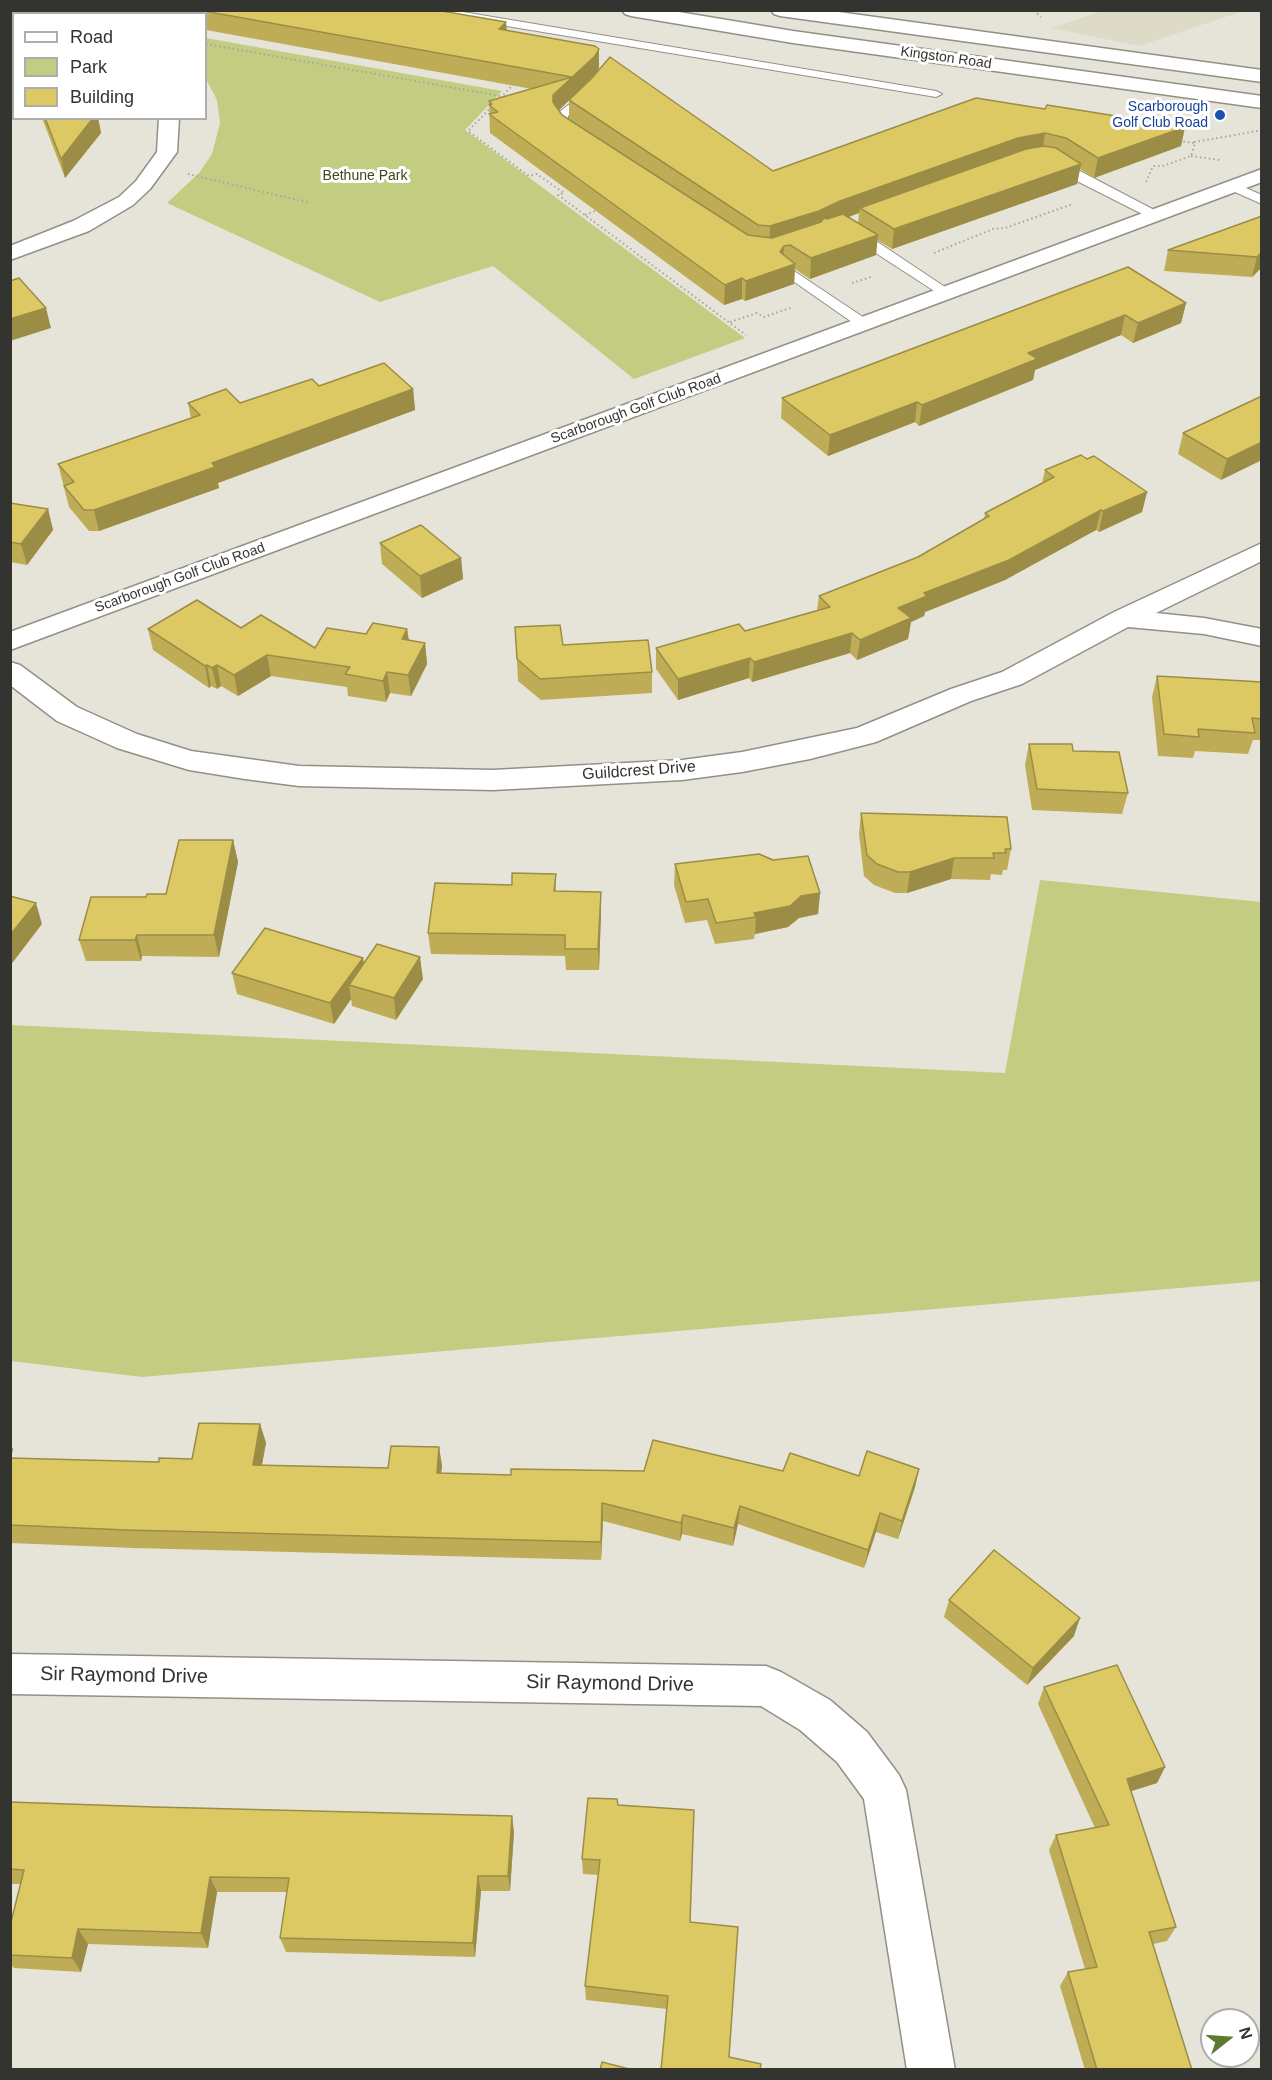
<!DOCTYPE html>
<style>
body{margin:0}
#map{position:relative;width:1272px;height:2080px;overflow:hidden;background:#e6e4d9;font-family:Arial,sans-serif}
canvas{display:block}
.frame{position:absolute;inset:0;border:12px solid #33332f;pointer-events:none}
.legend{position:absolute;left:12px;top:12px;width:195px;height:108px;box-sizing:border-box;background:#fff;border:2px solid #adadac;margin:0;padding:8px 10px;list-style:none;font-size:18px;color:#33332f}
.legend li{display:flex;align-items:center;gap:12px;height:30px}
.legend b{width:30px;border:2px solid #adadac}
.north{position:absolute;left:1200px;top:2008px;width:60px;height:60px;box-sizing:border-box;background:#fff;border:2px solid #adadac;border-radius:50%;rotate:73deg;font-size:16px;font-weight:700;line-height:24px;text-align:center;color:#33332f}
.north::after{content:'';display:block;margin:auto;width:21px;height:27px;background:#5d7a2f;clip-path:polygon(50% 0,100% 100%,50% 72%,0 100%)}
</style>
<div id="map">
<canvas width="1272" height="2080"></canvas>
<div class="frame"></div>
<ul class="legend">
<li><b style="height:8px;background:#fff"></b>Road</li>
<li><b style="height:16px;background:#c2cd82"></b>Park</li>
<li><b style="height:16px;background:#ddc964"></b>Building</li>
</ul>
<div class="north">N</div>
</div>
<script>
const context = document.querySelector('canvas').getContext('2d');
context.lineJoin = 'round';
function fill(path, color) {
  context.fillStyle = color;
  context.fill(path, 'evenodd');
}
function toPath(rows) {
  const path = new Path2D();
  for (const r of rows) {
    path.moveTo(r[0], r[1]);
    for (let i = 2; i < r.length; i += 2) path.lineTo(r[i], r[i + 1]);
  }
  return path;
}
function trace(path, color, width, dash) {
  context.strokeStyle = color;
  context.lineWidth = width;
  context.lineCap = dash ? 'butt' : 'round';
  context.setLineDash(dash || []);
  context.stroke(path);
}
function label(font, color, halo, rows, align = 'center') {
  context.font = font + ' Arial,sans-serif';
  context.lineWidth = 6;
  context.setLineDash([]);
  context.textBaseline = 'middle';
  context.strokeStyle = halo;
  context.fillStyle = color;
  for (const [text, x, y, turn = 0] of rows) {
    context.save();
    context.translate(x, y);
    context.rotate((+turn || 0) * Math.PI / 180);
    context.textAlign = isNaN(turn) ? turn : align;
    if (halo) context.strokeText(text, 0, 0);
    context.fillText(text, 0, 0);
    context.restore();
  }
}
const built = toPath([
 [1105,10,1243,10,1243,11,1139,46,1051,28]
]);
const green = toPath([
 [206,38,502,91,465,130,745,338,634,379,493,266,380,302,167,203,199,173,212,154,220,123,217,100,206,79],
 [1040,880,1261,902,1261,1281,142,1377,11,1361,11,1025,1005,1073]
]);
const path = toPath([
 [1034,10,1041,17],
 [136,14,139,10],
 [206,44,500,96],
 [514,84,468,131,529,176,537,174,564,193,558,195,746,335],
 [1194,142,1258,131],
 [1191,156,1220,160],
 [188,174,310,203],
 [1146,182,1153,166,1163,166,1191,156,1195,143,1178,141],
 [585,215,600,209],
 [934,253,993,229,1005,228,1073,204],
 [852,283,871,277],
 [730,322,757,313,764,317,793,307]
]);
const service = toPath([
 [423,10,451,10,936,91,942,94,936,97,428,13,423,10],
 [589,89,595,92,593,94,568,116,568,124,579,129,579,135,571,135,559,129,555,120,558,113,589,89],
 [1057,159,1160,213,1162,216,1160,219,1152,219,1067,176,1051,163,1057,159],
 [1232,182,1262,195,1262,204,1228,189,1226,186,1232,182],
 [856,230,861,231,954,293,947,297,942,296,851,237,850,234,856,230],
 [788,267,869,321,871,324,869,327,859,327,783,274,781,271,783,268,788,267]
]);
const minor = toPath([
 [69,10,89,10,87,14,67,14,69,10],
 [10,24,14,24,14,36,10,36,10,24],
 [159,118,179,118,177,152,150,189,133,205,89,231,10,260,10,246,73,221,119,197,136,181,157,152,159,118],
 [1262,543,1262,561,1156,613,1204,618,1262,629,1262,646,1204,634,1128,627,1022,684,971,701,876,742,810,759,742,772,682,780,493,790,299,786,245,779,189,770,117,748,57,721,10,685,10,662,20,665,77,707,137,734,191,751,299,766,493,770,682,760,742,752,857,728,951,689,1002,672,1114,612,1262,543],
 [10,1654,766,1666,781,1672,830,1700,867,1732,899,1775,906,1790,955,2070,907,2070,864,1799,837,1762,800,1730,761,1706,10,1694,10,1654]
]);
const tertiary = toPath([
 [1262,169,1262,182,10,650,10,632,1262,169]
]);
const primary = toPath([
 [622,10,667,10,793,31,1262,96,1262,108,793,43,631,16,625,14,622,10],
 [771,10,824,10,1262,70,1262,82,780,16,774,14,771,10]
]);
const wall = toPath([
 [150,10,436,10,506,22,507,31,599,49,599,68,596,74,773,171,1045,109,1185,127,1181,146,1094,178,1080,169,1077,184,892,249,877,240,876,255,810,279,795,269,794,284,745,301,742,299,724,305,490,133,489,101,532,89,206,30,206,14,151,14],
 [569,100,569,119,562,115,559,110],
 [859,213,858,223,849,217],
 [42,118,98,118,101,133,65,178],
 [1262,216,1262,267,1252,277,1164,271,1168,250],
 [1128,267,1186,303,1181,323,1133,343,1121,335,1035,370,1033,380,919,426,915,422,828,456,781,418,782,398],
 [319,386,413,389,415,410,218,483,219,488,99,531,89,531,69,507,58,464,191,418,188,403,240,403],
 [1262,396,1221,480,1178,454,1183,433],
 [1087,459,1147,492,1142,512,1099,532,1096,530,1005,580,925,612,924,616,911,622,908,639,857,660,850,653,752,682,749,678,678,700,656,669,656,648,745,631,817,610,819,596,918,557,984,520,985,513,1042,483,1045,470],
 [10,503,48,509,53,530,27,565,10,562],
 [380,543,461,558,463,579,422,598,382,564],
 [515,627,563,645,652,672,652,693,541,700,518,681],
 [241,628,315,648,366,634,407,629,409,640,425,643,427,664,411,696,390,693,386,702,348,696,347,687,271,676,238,696,221,686,217,689,211,686,209,688,153,650,148,629],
 [1157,676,1262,682,1262,740,1253,740,1248,754,1195,751,1193,758,1158,756,1152,697],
 [1029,744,1073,751,1128,793,1122,814,1032,810,1025,765],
 [861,813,1011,849,1007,870,1003,870,1002,875,991,874,990,880,951,879,907,893,895,893,874,885,864,876,859,834],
 [233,840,238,862,219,957,142,956,141,961,86,961,79,940,146,897,166,894],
 [675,864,820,893,818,914,799,918,788,927,755,934,754,939,715,944,707,920,685,923,674,885],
 [556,874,556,891,601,913,599,970,566,970,565,956,431,954,428,933,512,885],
 [363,958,364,964,423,979,396,1020,352,1006,351,999,334,1024,237,994,232,973],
 [260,1424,266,1443,262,1465,388,1468,439,1447,442,1466,441,1473,511,1475,644,1471,783,1471,859,1476,919,1469,915,1487,898,1539,876,1532,864,1568,738,1524,733,1546,682,1534,680,1541,603,1521,601,1560,134,1548,10,1543,10,1444,13,1449,11,1458,159,1462,192,1459],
 [949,1600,1074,1636,1027,1685,944,1617],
 [1044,1687,1165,1767,1157,1783,1131,1791,1176,1927,1167,1941,1153,1944,1192,2070,1085,2070,1060,1986,1068,1972,1085,1969,1049,1850,1056,1835,1095,1828,1038,1704],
 [10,1802,514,1832,510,1891,481,1891,475,1957,286,1952,280,1938,287,1892,217,1892,208,1948,88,1944,81,1972,14,1968,10,1963,10,1926,21,1884,10,1884],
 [618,1805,690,1922,729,2057,661,2070,667,2009,586,2000,585,1986,598,1875,583,1874,582,1859]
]);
const shadedWall = toPath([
 [506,22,507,41,499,29],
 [599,49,599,68,595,75,554,115,553,102,553,95],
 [93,118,98,118,101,133,65,178,61,159],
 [1185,127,1181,146,1094,178,1098,158],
 [1045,133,1042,153,860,208,859,213,769,246,770,226,1018,138],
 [1081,164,1077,184,892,249,894,229],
 [878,235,876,255,810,279,811,258],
 [784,246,783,266,795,264,794,284,745,301,746,281,780,252],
 [1262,252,1262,267,1252,277,1257,257],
 [742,278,742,299,724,305,725,285],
 [1186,303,1181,323,1133,343,1138,323],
 [46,308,51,328,10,341,10,319],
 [1125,315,1121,335,1035,370,1033,380,919,426,922,405,1028,353],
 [413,389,415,410,218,483,219,488,99,531,94,510,212,463],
 [917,402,915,422,828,456,830,435],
 [1262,442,1262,460,1221,480,1227,459],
 [1147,492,1142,512,1099,532,1103,511],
 [48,509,53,530,27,565,21,544],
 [1101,510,1096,530,1005,580,925,612,924,616,911,622,908,639,857,660,860,640,898,608,924,593],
 [461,558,463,579,422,598,420,576],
 [407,629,410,650,402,639],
 [852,633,850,653,752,682,754,662],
 [425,643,427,664,411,696,408,675],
 [267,655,271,676,238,696,234,675],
 [750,658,749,678,678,700,678,679],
 [207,665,211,686,209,688,205,666],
 [217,665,221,686,217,689,212,668],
 [387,672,390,693,386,702,383,681],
 [233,840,238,862,219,957,214,935],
 [954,858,951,879,907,893,910,872],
 [601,892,601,913,599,970,598,949],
 [820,893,818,914,799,918,788,927,755,934,756,917,754,913,801,896],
 [36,903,42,924,10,966,10,935],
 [137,935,142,956,141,961,135,940],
 [420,957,423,979,396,1020,394,998],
 [363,958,366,979,349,985,351,999,334,1024,330,1003],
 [260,1424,266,1443,258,1484,253,1465],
 [10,1444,13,1449,10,1460],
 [439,1447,442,1466,439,1491,437,1473],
 [919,1469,915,1487,898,1539,902,1521],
 [602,1503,603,1521,601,1560,601,1542],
 [740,1506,738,1524,733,1546,734,1528],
 [880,1513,876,1532,864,1568,868,1550],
 [683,1515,682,1534,680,1541,681,1523],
 [1080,1618,1074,1636,1027,1685,1033,1668],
 [1165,1767,1157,1783,1119,1795,1127,1779],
 [512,1816,514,1832,510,1891,508,1876],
 [478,1876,481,1891,475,1957,473,1943],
 [210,1877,217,1892,208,1948,201,1933],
 [78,1929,88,1944,81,1972,72,1958]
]);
const building = toPath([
 [198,10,436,10,506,22,499,29,595,46,599,49,595,56,553,95,553,102,562,115,748,235,772,238,821,222,824,218,827,219,843,214,878,235,811,258,790,245,784,246,780,252,795,264,746,281,742,278,725,285,489,114,498,112,489,105,492,104,489,101,572,77,198,10],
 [610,57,773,171,976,98,1045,109,1047,105,1185,127,1098,158,1066,138,1045,133,1018,138,840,201,819,211,770,226,758,225,569,100,592,78,610,57],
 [45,118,93,118,61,159,45,118],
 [1044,146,1056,148,1081,164,894,229,860,208,1026,149,1044,146],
 [1262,216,1262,252,1257,257,1168,250,1262,216],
 [1128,267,1186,303,1138,323,1125,315,1028,353,1037,359,922,405,917,402,830,435,782,398,1128,267],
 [19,278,46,308,10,319,10,281,19,278],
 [384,363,413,389,212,463,215,467,94,510,84,510,64,486,74,482,58,464,200,415,188,403,226,389,240,403,312,379,319,386,384,363],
 [1262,396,1262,442,1227,459,1183,433,1262,396],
 [1081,455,1087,459,1094,456,1147,492,1103,511,1101,510,1009,560,924,593,927,596,898,608,911,618,860,640,852,633,754,662,750,658,678,679,656,648,739,624,745,631,830,607,819,596,918,557,989,516,985,513,1054,477,1045,470,1081,455],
 [10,503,48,509,21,544,10,542,10,503],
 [421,525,461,558,420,576,380,543,421,525],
 [197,600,241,628,261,615,315,648,327,628,366,634,373,623,407,629,402,639,425,643,408,675,387,672,383,681,345,674,350,667,267,655,234,675,217,665,212,668,207,665,205,666,148,629,197,600],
 [560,625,563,645,648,640,652,672,540,679,517,659,515,627,560,625],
 [1157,676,1262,682,1262,719,1252,718,1255,733,1198,729,1199,737,1164,734,1157,676],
 [1029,744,1072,744,1073,751,1119,752,1128,793,1037,789,1029,744],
 [861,813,1007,817,1011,849,1005,849,1006,853,993,853,994,858,954,858,910,872,898,872,877,864,867,855,861,813],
 [179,840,233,840,214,935,137,935,135,940,79,940,91,897,146,897,147,894,166,894,179,840],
 [759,854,773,860,808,856,820,893,801,896,790,906,754,913,756,917,716,923,708,899,686,902,675,864,759,854],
 [512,873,556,874,554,891,601,892,598,949,565,949,565,935,428,933,435,883,512,885,512,873],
 [10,896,36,903,10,935,10,896],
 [265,928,363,958,330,1003,232,973,265,928],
 [377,944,420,957,394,998,349,985,377,944],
 [199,1423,260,1424,253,1465,388,1468,391,1446,439,1447,437,1473,511,1475,511,1469,644,1471,653,1440,783,1471,790,1453,859,1476,867,1451,919,1469,902,1521,880,1513,868,1550,740,1506,734,1528,683,1515,681,1523,602,1503,601,1542,126,1530,10,1525,10,1458,159,1462,159,1458,192,1459,199,1423],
 [994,1550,1080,1618,1033,1668,949,1600,994,1550],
 [1117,1665,1165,1767,1127,1779,1176,1927,1149,1932,1192,2070,1097,2070,1068,1972,1097,1967,1056,1835,1109,1825,1044,1687,1117,1665],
 [588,1798,617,1799,618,1805,694,1810,690,1922,738,1927,729,2057,761,2064,760,2070,661,2070,668,1996,585,1986,600,1860,582,1859,588,1798],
 [10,1802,155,1807,512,1816,508,1876,478,1876,473,1943,280,1938,289,1878,210,1877,201,1933,78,1929,72,1958,10,1955,10,1926,24,1870,10,1869,10,1802],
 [602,2062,633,2070,600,2070,602,2062]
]);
const markers = [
 [1220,115,6,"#1a4fb4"]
];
const farStreetnames = [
 ["Kingston Road",946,58,8],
 ["Scarborough Golf Club Road",636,409,-20],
 ["Scarborough Golf Club Road",180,578,-20]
];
const farTransitnames = [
 ["Scarborough",1208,107],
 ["Golf Club Road",1208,123]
];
const farParknames = [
 ["Bethune Park",365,176]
];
const streetNames = [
 ["Guildcrest Drive",639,771,-4]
];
const nearStreetnames = [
 ["Sir Raymond Drive",124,1676,1],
 ["Sir Raymond Drive",610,1684,1]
];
fill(built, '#dddac8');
fill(green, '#c2cd82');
trace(service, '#929086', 2);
trace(minor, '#929086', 3);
trace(tertiary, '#929086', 3);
trace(primary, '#929086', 3);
trace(path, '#a7a59d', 2, [1.5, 3]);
fill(service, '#fff');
fill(minor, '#fff');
fill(tertiary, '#fff');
fill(primary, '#fff');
fill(wall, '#bead56');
fill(shadedWall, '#9b8d46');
fill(building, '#ddc964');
trace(building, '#9b8d46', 1.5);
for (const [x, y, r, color] of markers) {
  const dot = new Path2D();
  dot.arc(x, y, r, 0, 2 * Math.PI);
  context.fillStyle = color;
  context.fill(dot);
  trace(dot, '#fff', 2);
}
label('14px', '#33332f', '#fff', farStreetnames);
label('14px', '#164399', '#fff', farTransitnames, 'right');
label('14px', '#40451c', '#fff', farParknames);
label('16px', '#33332f', '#fff', streetNames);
label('20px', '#33332f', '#fff', nearStreetnames);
</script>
